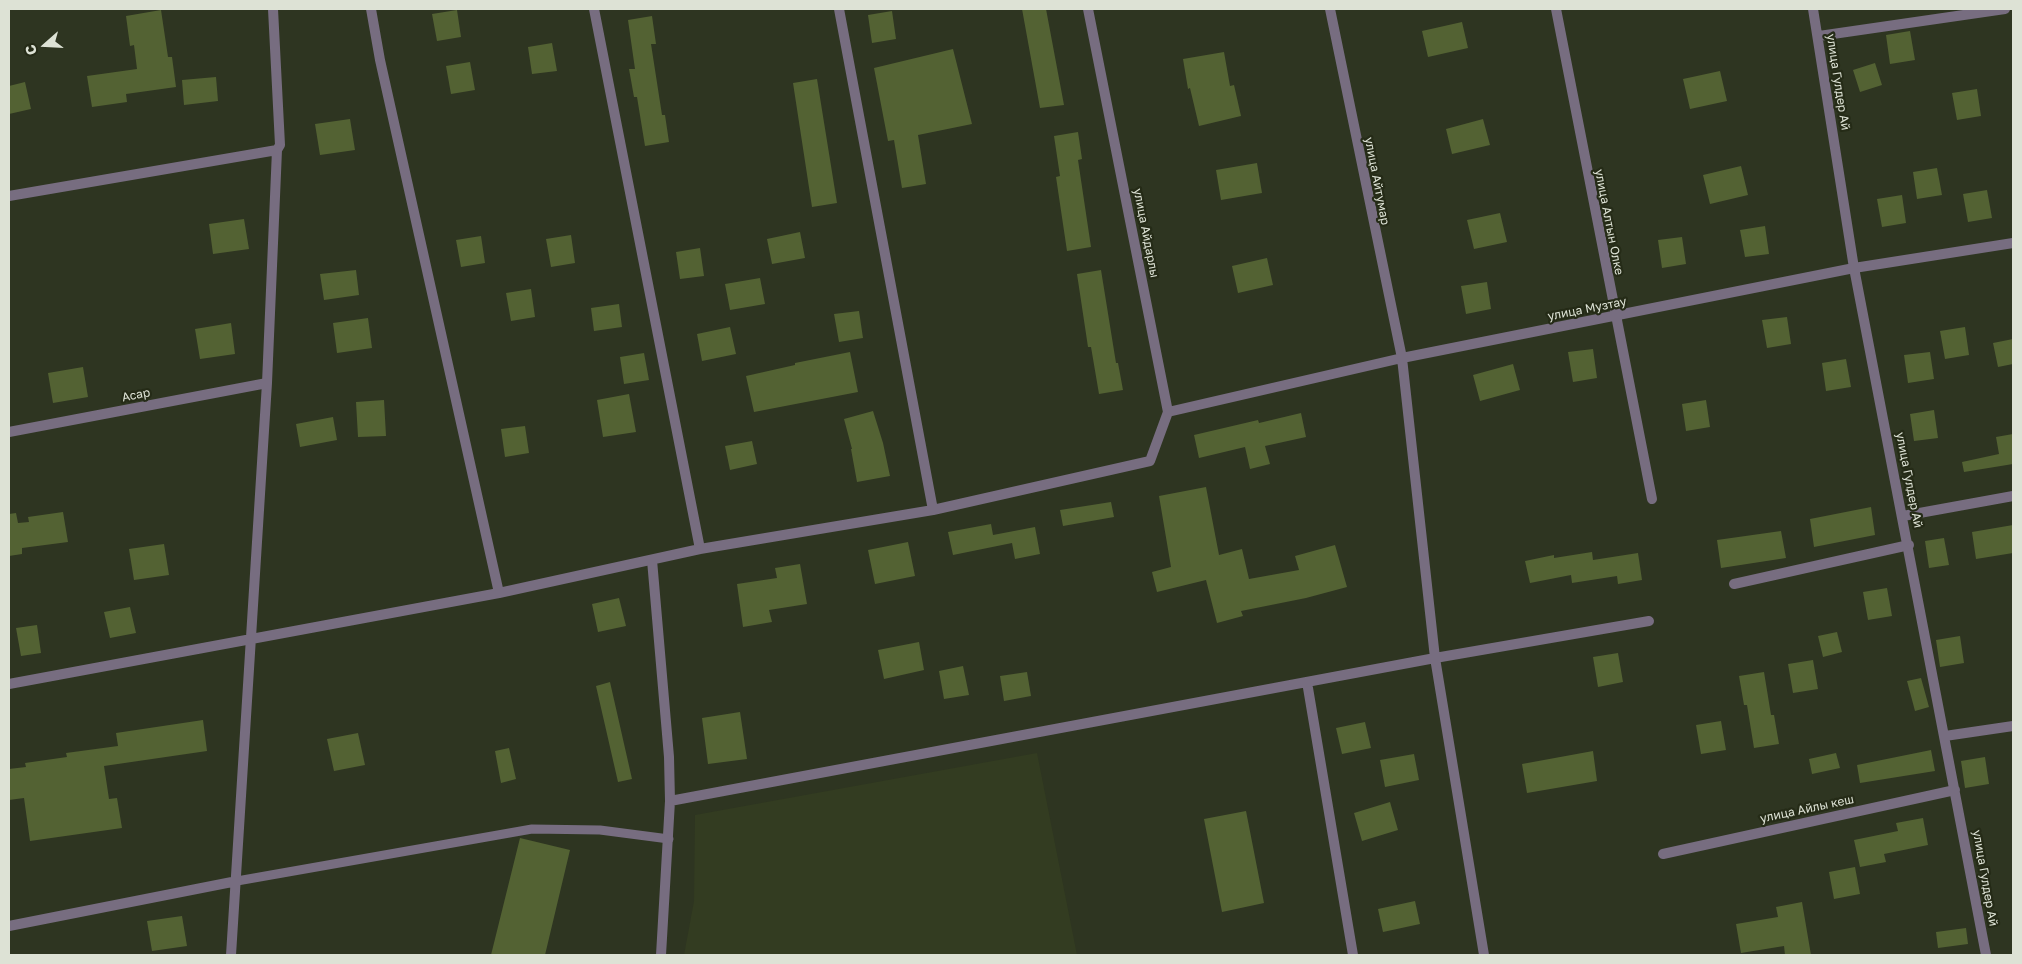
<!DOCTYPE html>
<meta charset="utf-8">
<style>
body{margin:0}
#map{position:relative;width:2022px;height:964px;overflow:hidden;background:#2e3521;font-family:"Golos Text",sans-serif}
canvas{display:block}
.frame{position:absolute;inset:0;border:10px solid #dde2d5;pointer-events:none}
.north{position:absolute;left:20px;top:20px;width:50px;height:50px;-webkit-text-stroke:4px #252b17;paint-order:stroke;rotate:251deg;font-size:14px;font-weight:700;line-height:20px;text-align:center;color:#dde2d5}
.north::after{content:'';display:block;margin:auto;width:18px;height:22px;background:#dde2d5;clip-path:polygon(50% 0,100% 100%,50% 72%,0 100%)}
</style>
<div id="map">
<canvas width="2022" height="964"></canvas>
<div class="frame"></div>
<div class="north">С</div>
</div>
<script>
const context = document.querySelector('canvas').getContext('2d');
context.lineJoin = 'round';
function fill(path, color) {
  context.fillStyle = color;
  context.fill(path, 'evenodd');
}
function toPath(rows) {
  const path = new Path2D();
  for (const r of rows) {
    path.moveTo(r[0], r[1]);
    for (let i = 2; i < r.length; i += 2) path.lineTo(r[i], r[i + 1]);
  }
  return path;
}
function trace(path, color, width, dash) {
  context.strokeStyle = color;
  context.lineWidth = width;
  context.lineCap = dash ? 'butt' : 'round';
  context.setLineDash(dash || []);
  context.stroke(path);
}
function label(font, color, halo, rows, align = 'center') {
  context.font = font + ' "Golos Text",sans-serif';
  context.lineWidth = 4.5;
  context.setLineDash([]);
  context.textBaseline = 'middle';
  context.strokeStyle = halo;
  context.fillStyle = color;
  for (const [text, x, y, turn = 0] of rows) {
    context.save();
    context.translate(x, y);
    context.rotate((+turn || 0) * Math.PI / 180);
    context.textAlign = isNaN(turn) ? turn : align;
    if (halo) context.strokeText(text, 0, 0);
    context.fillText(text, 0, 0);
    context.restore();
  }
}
const built = toPath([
 [1037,753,1077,955,684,955,694,901,695,815]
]);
const building = toPath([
 [1022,9,1046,9,1064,105,1040,108],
 [161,10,168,57,172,57,176,87,126,94,127,102,92,107,87,76,137,69,134,45,130,46,126,16],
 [457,10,461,37,437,41,432,14],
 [892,11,896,39,872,43,868,15],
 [652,16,656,44,651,44,662,115,665,115,669,142,645,146,637,97,634,97,629,69,635,69,628,20],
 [1462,22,1468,48,1428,57,1422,31],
 [1910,31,1915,60,1890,64,1886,35],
 [552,43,557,71,532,74,528,47],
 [953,49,972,124,918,135,926,184,902,188,894,140,888,141,874,68],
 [1224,52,1230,86,1234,85,1241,116,1199,126,1190,88,1188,89,1183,59],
 [470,62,475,90,451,94,446,66],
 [1875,63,1882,85,1860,92,1853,70],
 [1720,71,1727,101,1690,109,1683,79],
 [216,77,218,101,184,105,182,80],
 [817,79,837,203,812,207,793,83],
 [25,82,31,109,9,114,9,86],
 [1977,89,1981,116,1957,120,1952,93],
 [350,119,355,150,320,155,315,124],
 [1483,119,1490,145,1452,154,1446,129],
 [1078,132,1082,159,1078,160,1091,247,1067,251,1056,177,1060,176,1054,136],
 [1257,163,1262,193,1221,200,1216,170],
 [1741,166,1748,195,1710,204,1703,175],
 [1937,168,1942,195,1917,199,1913,172],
 [1987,190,1992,218,1968,222,1963,194],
 [1902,195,1906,223,1882,227,1877,199],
 [1500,213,1507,242,1474,249,1467,220],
 [244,219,249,249,213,254,209,224],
 [1765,226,1769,254,1745,257,1740,230],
 [800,232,805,258,772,264,767,239],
 [571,235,575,263,551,267,546,239],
 [481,236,485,263,461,267,456,240],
 [1682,237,1686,264,1662,268,1658,240],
 [700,248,704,276,680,279,676,252],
 [1267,258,1273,285,1238,293,1232,266],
 [356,270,359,295,324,300,320,274],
 [1101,270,1116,363,1118,363,1123,390,1099,394,1091,347,1088,347,1077,274],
 [760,278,765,304,730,310,725,284],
 [1487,282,1491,309,1466,314,1461,286],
 [531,289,535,317,511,321,506,293],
 [619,304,622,327,594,331,591,308],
 [859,311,863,338,839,342,834,314],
 [1787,317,1791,344,1767,348,1762,320],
 [368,318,372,348,337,353,333,323],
 [231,323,235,354,200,359,195,329],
 [730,327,736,354,702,361,697,334],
 [1965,327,1969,355,1945,359,1940,331],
 [2013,339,2013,364,1998,367,1993,343],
 [1593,349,1597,378,1573,382,1568,352],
 [850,352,858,392,754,412,746,376,795,365,795,363],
 [1930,352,1934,379,1908,383,1904,355],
 [644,353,649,380,624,384,620,357],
 [1846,359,1851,387,1826,391,1822,363],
 [1513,364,1520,390,1480,401,1473,375],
 [83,367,88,397,53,403,48,373],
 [629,394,636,432,603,437,597,400],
 [384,400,386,436,358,437,356,402],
 [1706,400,1710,427,1686,431,1682,404],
 [1934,410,1938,438,1914,441,1910,414],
 [873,411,883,443,890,476,857,482,851,449,852,449,844,419],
 [1301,413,1306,437,1265,446,1270,464,1250,469,1245,447,1199,458,1194,435,1258,420,1259,423],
 [333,417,337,440,300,447,296,424],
 [525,426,529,453,505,457,501,429],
 [2013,434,2013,464,1964,472,1962,462,1999,454,1996,437],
 [752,441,757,464,730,470,725,446],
 [1206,487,1219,555,1242,549,1249,579,1299,570,1295,556,1335,545,1347,587,1306,598,1241,611,1243,616,1217,623,1206,580,1157,592,1152,572,1171,567,1159,496],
 [1111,502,1114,517,1063,526,1060,510],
 [1871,507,1875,535,1814,547,1810,519],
 [63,512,68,542,22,548,22,554,9,556,9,514,16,513,18,523,29,522,28,517],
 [991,524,993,535,1035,527,1040,554,1015,559,1012,543,953,555,948,532],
 [2013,525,2013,553,1976,559,1972,532],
 [1781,531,1786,558,1721,568,1717,540],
 [1944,538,1949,565,1929,568,1925,541],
 [908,542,915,576,875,584,868,550],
 [164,544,169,575,134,580,129,549],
 [1592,552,1593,560,1638,553,1642,580,1618,584,1617,576,1572,583,1571,575,1530,583,1525,561,1554,555,1554,558],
 [800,564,807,604,769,610,772,622,743,627,737,584,777,578,775,568],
 [1887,588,1892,616,1868,620,1863,592],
 [619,598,626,626,598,632,592,604],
 [130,607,136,633,110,638,104,612],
 [37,625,41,653,21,656,16,628],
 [1837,632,1842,652,1823,657,1818,636],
 [1960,636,1964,663,1940,667,1936,640],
 [919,642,924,670,884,679,878,650],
 [1618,653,1623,682,1598,687,1593,657],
 [1813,660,1818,689,1793,693,1788,664],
 [963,666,969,695,944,699,939,671],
 [1027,672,1031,696,1004,701,1000,676],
 [1764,672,1771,715,1774,715,1779,744,1754,748,1747,705,1744,705,1739,676],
 [1921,678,1929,707,1915,711,1907,681],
 [610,682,632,779,618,782,596,686],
 [740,712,747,759,708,764,702,718],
 [203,720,207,751,104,766,109,799,117,798,122,828,30,841,24,798,9,800,9,769,26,767,25,763,67,757,66,753,118,746,116,733],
 [1721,721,1726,750,1701,754,1696,725],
 [1365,722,1371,748,1342,754,1336,728],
 [358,733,365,765,334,771,327,739],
 [509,748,516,779,501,783,495,751],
 [1931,750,1935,771,1860,783,1857,765],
 [1593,751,1597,781,1527,793,1522,764],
 [1836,753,1840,768,1812,774,1809,759],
 [1414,754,1419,780,1385,787,1380,760],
 [1985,757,1989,784,1965,788,1961,761],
 [1390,802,1398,830,1362,841,1354,813],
 [1246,811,1264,903,1222,912,1204,819],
 [1923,818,1928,845,1884,854,1886,862,1860,867,1854,840,1898,831,1896,823],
 [520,838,570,850,545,955,491,955],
 [1855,867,1860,894,1834,899,1829,872],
 [1415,901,1420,924,1383,932,1378,909],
 [1802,902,1811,955,1785,955,1784,946,1741,953,1736,924,1778,917,1776,907],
 [182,916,187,946,152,951,147,921],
 [1966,928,1968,944,1938,948,1936,932]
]);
const service = toPath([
 [237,881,532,829,600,830,669,839]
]);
const minor = toPath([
 [371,9,380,60,499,593],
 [594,9,700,549],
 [839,9,933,510],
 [1330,9,1402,358,1435,658,1484,955],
 [1556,9,1652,499],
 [1813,9,1854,268,1986,955],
 [1819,36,2005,9],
 [9,196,277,150],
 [1168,412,1402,358,1854,268,2013,243],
 [9,432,267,383],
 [1903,516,2013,496],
 [652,560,669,757,670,801,661,955],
 [1734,584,1909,545],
 [1307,682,1353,955],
 [9,684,499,593,700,549,933,510,1150,461,1168,412,1088,9],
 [1945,736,2013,726],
 [670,801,1435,658,1649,621],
 [1663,854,1955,790],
 [9,926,237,881],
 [231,955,267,383,277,150,280,145,273,9]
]);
const streetNames = [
 ["улица Гулдер Ай",1838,82,81],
 ["улица Айтумар",1377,181,79],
 ["улица Алтын Олке",1609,222,79],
 ["улица Айдарлы",1146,233,79],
 ["улица Музтау",1587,309,-11],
 ["Асар",136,395,-11],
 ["улица Гулдер Ай",1909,480,79],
 ["улица Айлы кеш",1807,809,-12],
 ["улица Гулдер Ай",1985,878,80]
];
fill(built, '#333c21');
fill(building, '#536233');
trace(service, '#776d80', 9);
trace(minor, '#776d80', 10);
label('12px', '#dde2d5', '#252b17', streetNames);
</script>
